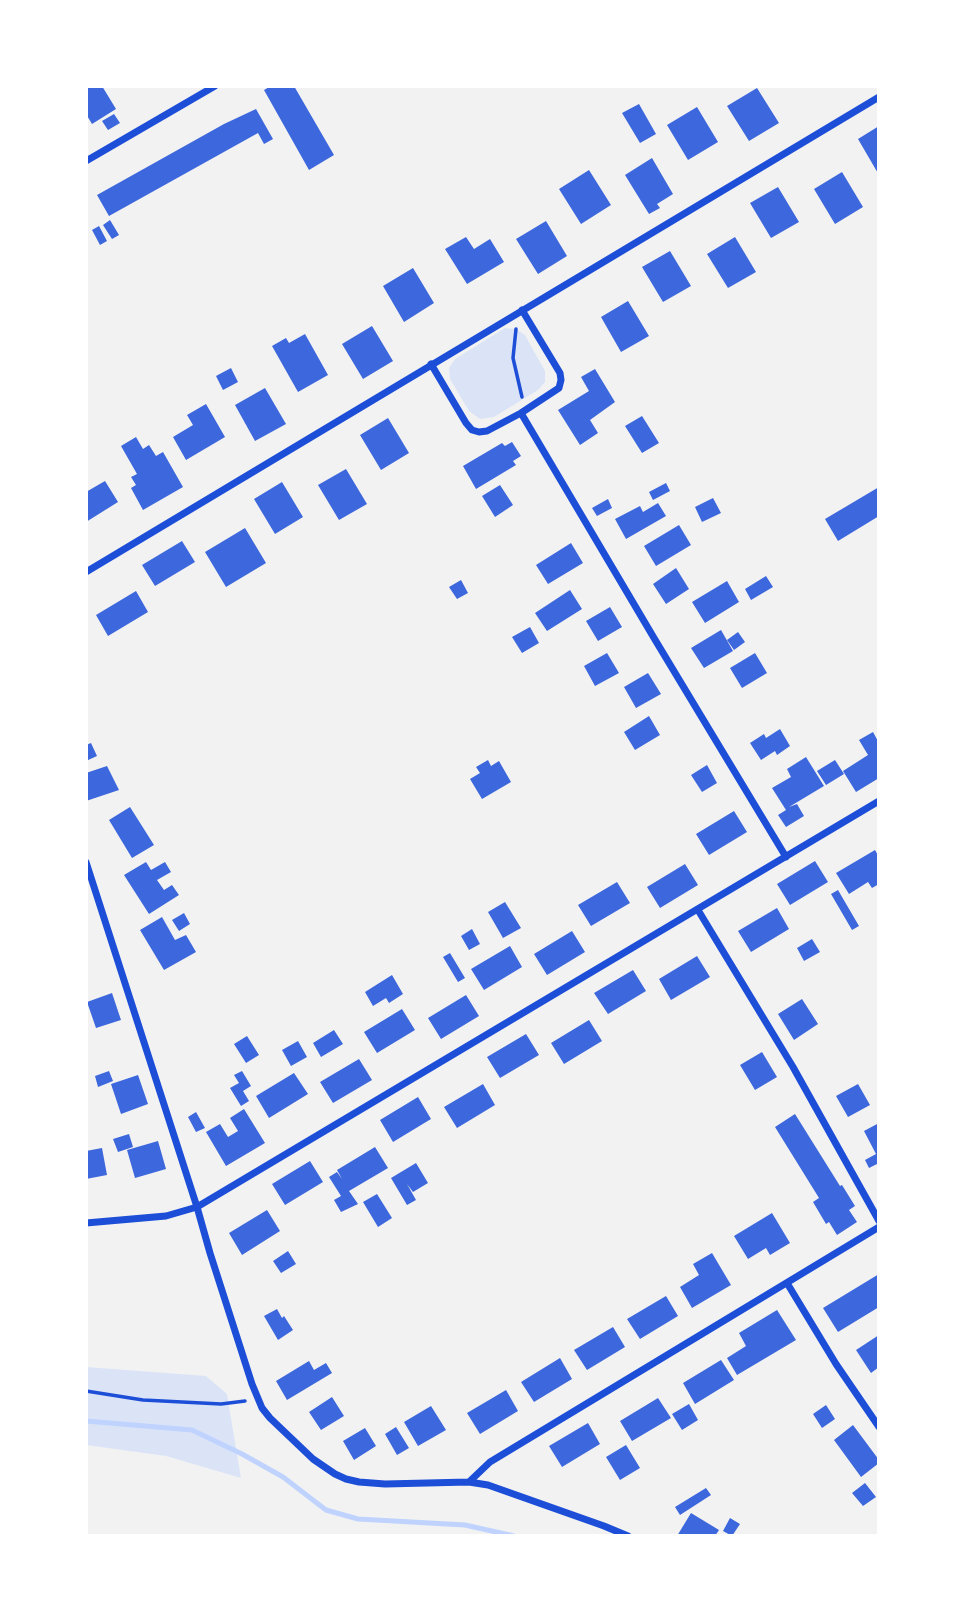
<!DOCTYPE html>
<style>
body{margin:0}
#map{position:relative;width:965px;height:1622px;overflow:hidden;background:#f2f2f2;font-family:Cabin,sans-serif}
canvas{display:block}
.frame{position:absolute;inset:0;border:88px solid #fff;pointer-events:none}
</style>
<div id="map">
<canvas width="965" height="1622"></canvas>
<div class="frame"></div>
</div>
<script>
const context = document.querySelector('canvas').getContext('2d');
context.lineJoin = 'round';
function fill(path, color) {
  context.fillStyle = color;
  context.fill(path, 'evenodd');
}
function toPath(rows) {
  const path = new Path2D();
  for (const r of rows) {
    path.moveTo(r[0], r[1]);
    for (let i = 2; i < r.length; i += 2) path.lineTo(r[i], r[i + 1]);
  }
  return path;
}
function trace(path, color, width, dash) {
  context.strokeStyle = color;
  context.lineWidth = width;
  context.lineCap = dash ? 'butt' : 'round';
  context.setLineDash(dash || []);
  context.stroke(path);
}
const green = toPath([
 [505,328,516,329,525,335,545,371,545,382,538,390,494,417,480,419,469,411,450,379,449,368,455,359],
 [86,1367,206,1376,227,1394,241,1478,166,1456,86,1445]
]);
const stream = toPath([
 [86,1421,192,1430,242,1454,283,1477,326,1510,358,1519,465,1525,514,1536]
]);
const building = toPath([
 [86,86,102,86,116,109,92,124,86,114],
 [271,86,294,86,334,155,309,170,264,90],
 [757,88,779,123,749,141,727,106],
 [639,104,656,134,640,143,622,113],
 [697,107,718,142,688,160,667,125],
 [256,109,273,139,264,144,258,133,109,216,97,195,224,124],
 [114,114,120,123,108,130,102,121],
 [879,126,879,175,858,139],
 [652,158,673,194,657,204,660,208,649,214,625,175],
 [589,170,611,205,581,224,559,189],
 [842,172,863,207,835,224,814,189],
 [778,187,799,222,771,238,750,203],
 [110,220,119,235,112,239,103,225],
 [546,221,567,256,538,274,516,239],
 [99,226,107,241,100,245,92,230],
 [466,237,474,249,490,239,504,262,467,284,445,249],
 [735,237,756,272,728,288,707,254],
 [670,251,691,286,663,302,642,267],
 [413,268,434,303,404,322,383,286],
 [628,301,649,336,621,352,601,317],
 [372,326,393,361,363,379,342,344],
 [305,334,328,375,298,392,272,346,286,338,289,343],
 [231,368,238,382,223,390,216,376],
 [595,369,615,402,590,420,598,433,580,445,558,410,589,391,581,377],
 [265,388,286,424,255,441,235,405],
 [206,404,225,437,186,460,173,437,193,425,187,415],
 [642,416,659,443,642,453,625,426],
 [388,418,409,453,381,470,360,435],
 [136,437,143,449,149,445,156,456,163,452,183,487,143,510,131,488,136,485,131,477,137,474,121,446],
 [512,442,521,456,513,461,516,465,476,489,463,466,502,443,505,446],
 [346,469,367,504,339,520,318,485],
 [105,481,118,502,86,522,86,492],
 [282,482,303,517,275,534,254,499],
 [666,483,670,491,653,500,649,492],
 [500,485,513,505,495,517,482,496],
 [879,487,879,516,838,541,825,519],
 [713,498,721,513,702,522,695,507],
 [608,499,612,508,597,516,592,508],
 [658,503,666,516,626,539,615,519,640,506,643,512],
 [679,525,691,545,656,566,644,546],
 [245,528,266,563,226,587,205,552],
 [182,541,195,562,155,586,142,565],
 [571,543,583,563,548,584,536,565],
 [676,568,689,589,666,604,653,584],
 [766,576,773,587,751,600,745,589],
 [461,580,468,593,457,599,449,587],
 [727,581,739,602,705,623,692,602],
 [570,590,582,609,547,631,535,613],
 [136,591,148,612,108,636,96,615],
 [610,607,622,627,598,641,586,621],
 [530,627,539,643,522,653,512,637],
 [721,630,733,651,704,668,691,648],
 [738,632,745,642,734,650,727,640],
 [607,653,619,673,595,686,584,666],
 [755,653,767,673,742,688,730,668],
 [648,673,661,694,636,708,624,687],
 [649,716,660,735,635,750,624,732],
 [780,729,790,746,777,755,775,751,761,760,750,743,764,734,766,738],
 [873,732,879,743,879,778,856,792,843,771,868,755,859,740],
 [91,743,97,756,86,761,86,745],
 [806,757,824,786,789,807,797,804,804,816,786,827,778,815,786,810,772,788,791,777,787,769],
 [488,760,491,766,499,761,511,782,482,799,470,779,480,773,476,767],
 [835,760,844,774,826,785,817,771],
 [707,765,717,783,702,792,691,775],
 [107,766,119,790,86,801,86,773],
 [130,807,154,845,132,858,109,820],
 [734,811,747,832,709,855,696,834],
 [875,850,879,857,879,884,872,888,868,882,849,894,836,873],
 [815,861,828,882,790,905,777,884],
 [146,862,151,870,165,862,171,872,157,880,164,890,172,885,179,895,149,914,124,875],
 [685,864,698,885,660,908,647,887],
 [617,882,630,903,591,926,578,905],
 [838,890,859,926,852,930,831,894],
 [505,902,521,928,503,938,488,912],
 [777,908,789,929,751,952,738,931],
 [184,913,190,924,179,931,172,920],
 [162,917,175,940,186,935,196,952,164,970,140,930],
 [472,929,480,944,469,950,461,936],
 [572,931,585,952,547,975,534,954],
 [812,939,820,952,804,961,797,948],
 [510,946,522,967,484,990,471,969],
 [450,953,465,978,458,982,443,957],
 [697,956,710,977,671,1000,659,979],
 [633,970,646,991,608,1014,594,993],
 [392,975,403,994,389,1003,386,998,373,1006,365,992],
 [112,993,121,1020,96,1028,87,1002],
 [466,995,479,1016,441,1039,428,1018],
 [802,999,818,1024,794,1040,778,1014],
 [402,1009,415,1030,377,1053,364,1032],
 [589,1020,602,1041,564,1064,551,1043],
 [334,1030,343,1044,321,1057,313,1043],
 [526,1034,539,1055,500,1078,487,1057],
 [247,1036,259,1055,246,1063,234,1044],
 [298,1041,307,1057,291,1066,282,1050],
 [762,1052,777,1077,755,1090,740,1065],
 [359,1059,372,1080,333,1103,320,1082],
 [109,1071,113,1081,98,1087,95,1076],
 [242,1071,251,1086,243,1091,249,1101,241,1106,230,1088,239,1083,234,1075],
 [294,1073,308,1094,269,1118,256,1096],
 [138,1075,148,1104,121,1114,111,1084],
 [483,1084,495,1105,457,1128,444,1107],
 [858,1084,870,1105,848,1117,836,1096],
 [418,1097,431,1119,393,1142,380,1120],
 [244,1109,265,1143,226,1166,206,1132,220,1124,228,1137,238,1131,230,1118],
 [196,1112,205,1128,196,1132,188,1117],
 [795,1114,840,1186,842,1185,855,1206,849,1210,857,1222,837,1235,829,1222,826,1224,813,1202,819,1198,775,1127],
 [879,1123,879,1163,869,1168,865,1160,876,1154,864,1131],
 [129,1134,133,1147,118,1152,113,1139],
 [158,1141,166,1169,135,1178,127,1150],
 [375,1147,388,1168,349,1191,358,1204,341,1212,334,1200,341,1196,329,1177,337,1172,342,1179,337,1170],
 [102,1148,107,1175,86,1179,86,1151],
 [310,1161,323,1182,285,1205,272,1184],
 [416,1163,428,1183,413,1192,407,1184,416,1200,407,1205,391,1178],
 [377,1194,392,1218,378,1227,363,1202],
 [267,1210,280,1231,242,1255,229,1233],
 [772,1213,790,1243,770,1255,766,1248,748,1259,734,1236],
 [288,1251,296,1264,281,1273,273,1261],
 [712,1253,731,1285,692,1308,680,1287,699,1275,693,1264],
 [879,1274,879,1307,838,1332,823,1308],
 [666,1296,678,1316,640,1339,627,1319],
 [277,1309,282,1318,284,1316,293,1330,278,1340,264,1316],
 [777,1310,796,1340,737,1375,727,1358,746,1346,739,1333],
 [613,1327,625,1347,587,1370,574,1350],
 [879,1335,879,1367,871,1373,856,1350],
 [560,1358,572,1379,534,1402,521,1382],
 [721,1360,734,1380,695,1404,683,1383],
 [309,1361,314,1370,326,1363,332,1373,287,1400,276,1381],
 [506,1390,518,1411,480,1434,467,1413],
 [332,1397,344,1416,321,1430,309,1412],
 [658,1398,671,1418,632,1441,620,1421],
 [689,1404,698,1420,682,1430,672,1414],
 [826,1405,835,1419,822,1428,813,1414],
 [431,1406,446,1430,418,1446,404,1422],
 [588,1423,600,1444,562,1467,549,1446],
 [853,1425,879,1460,879,1463,861,1477,834,1440],
 [396,1427,409,1448,397,1455,385,1434],
 [365,1428,376,1446,354,1460,343,1441],
 [626,1445,640,1468,620,1480,606,1457],
 [865,1483,876,1497,863,1506,852,1493],
 [706,1488,711,1495,680,1515,675,1507],
 [691,1513,719,1530,715,1536,677,1536],
 [730,1518,740,1524,732,1536,723,1531]
]);
const path = toPath([
 [516,329,513,358,522,397],
 [86,1391,143,1400,221,1404,245,1401]
]);
const minor = toPath([
 [86,161,215,86],
 [431,364,466,423,472,430,479,432,487,431,521,413,559,388,561,380,560,373,522,310],
 [521,413,654,638,786,857],
 [86,572,879,97],
 [86,862,197,1207,210,1253,252,1384,262,1408,270,1418,313,1459,335,1474,346,1479,359,1482,385,1484,469,1482,488,1485,604,1526,628,1536],
 [698,910,793,1067,879,1221],
 [86,1223,166,1216,197,1207,879,801],
 [787,1283,836,1364,879,1427],
 [469,1482,490,1462,879,1227]
]);
fill(green, '#dbe4f7');
trace(stream, '#bfd3fe', 5);
fill(building, '#3d67dc');
trace(path, '#1d4ed8', 3.5);
trace(minor, '#1d4ed8', 7);
</script>
